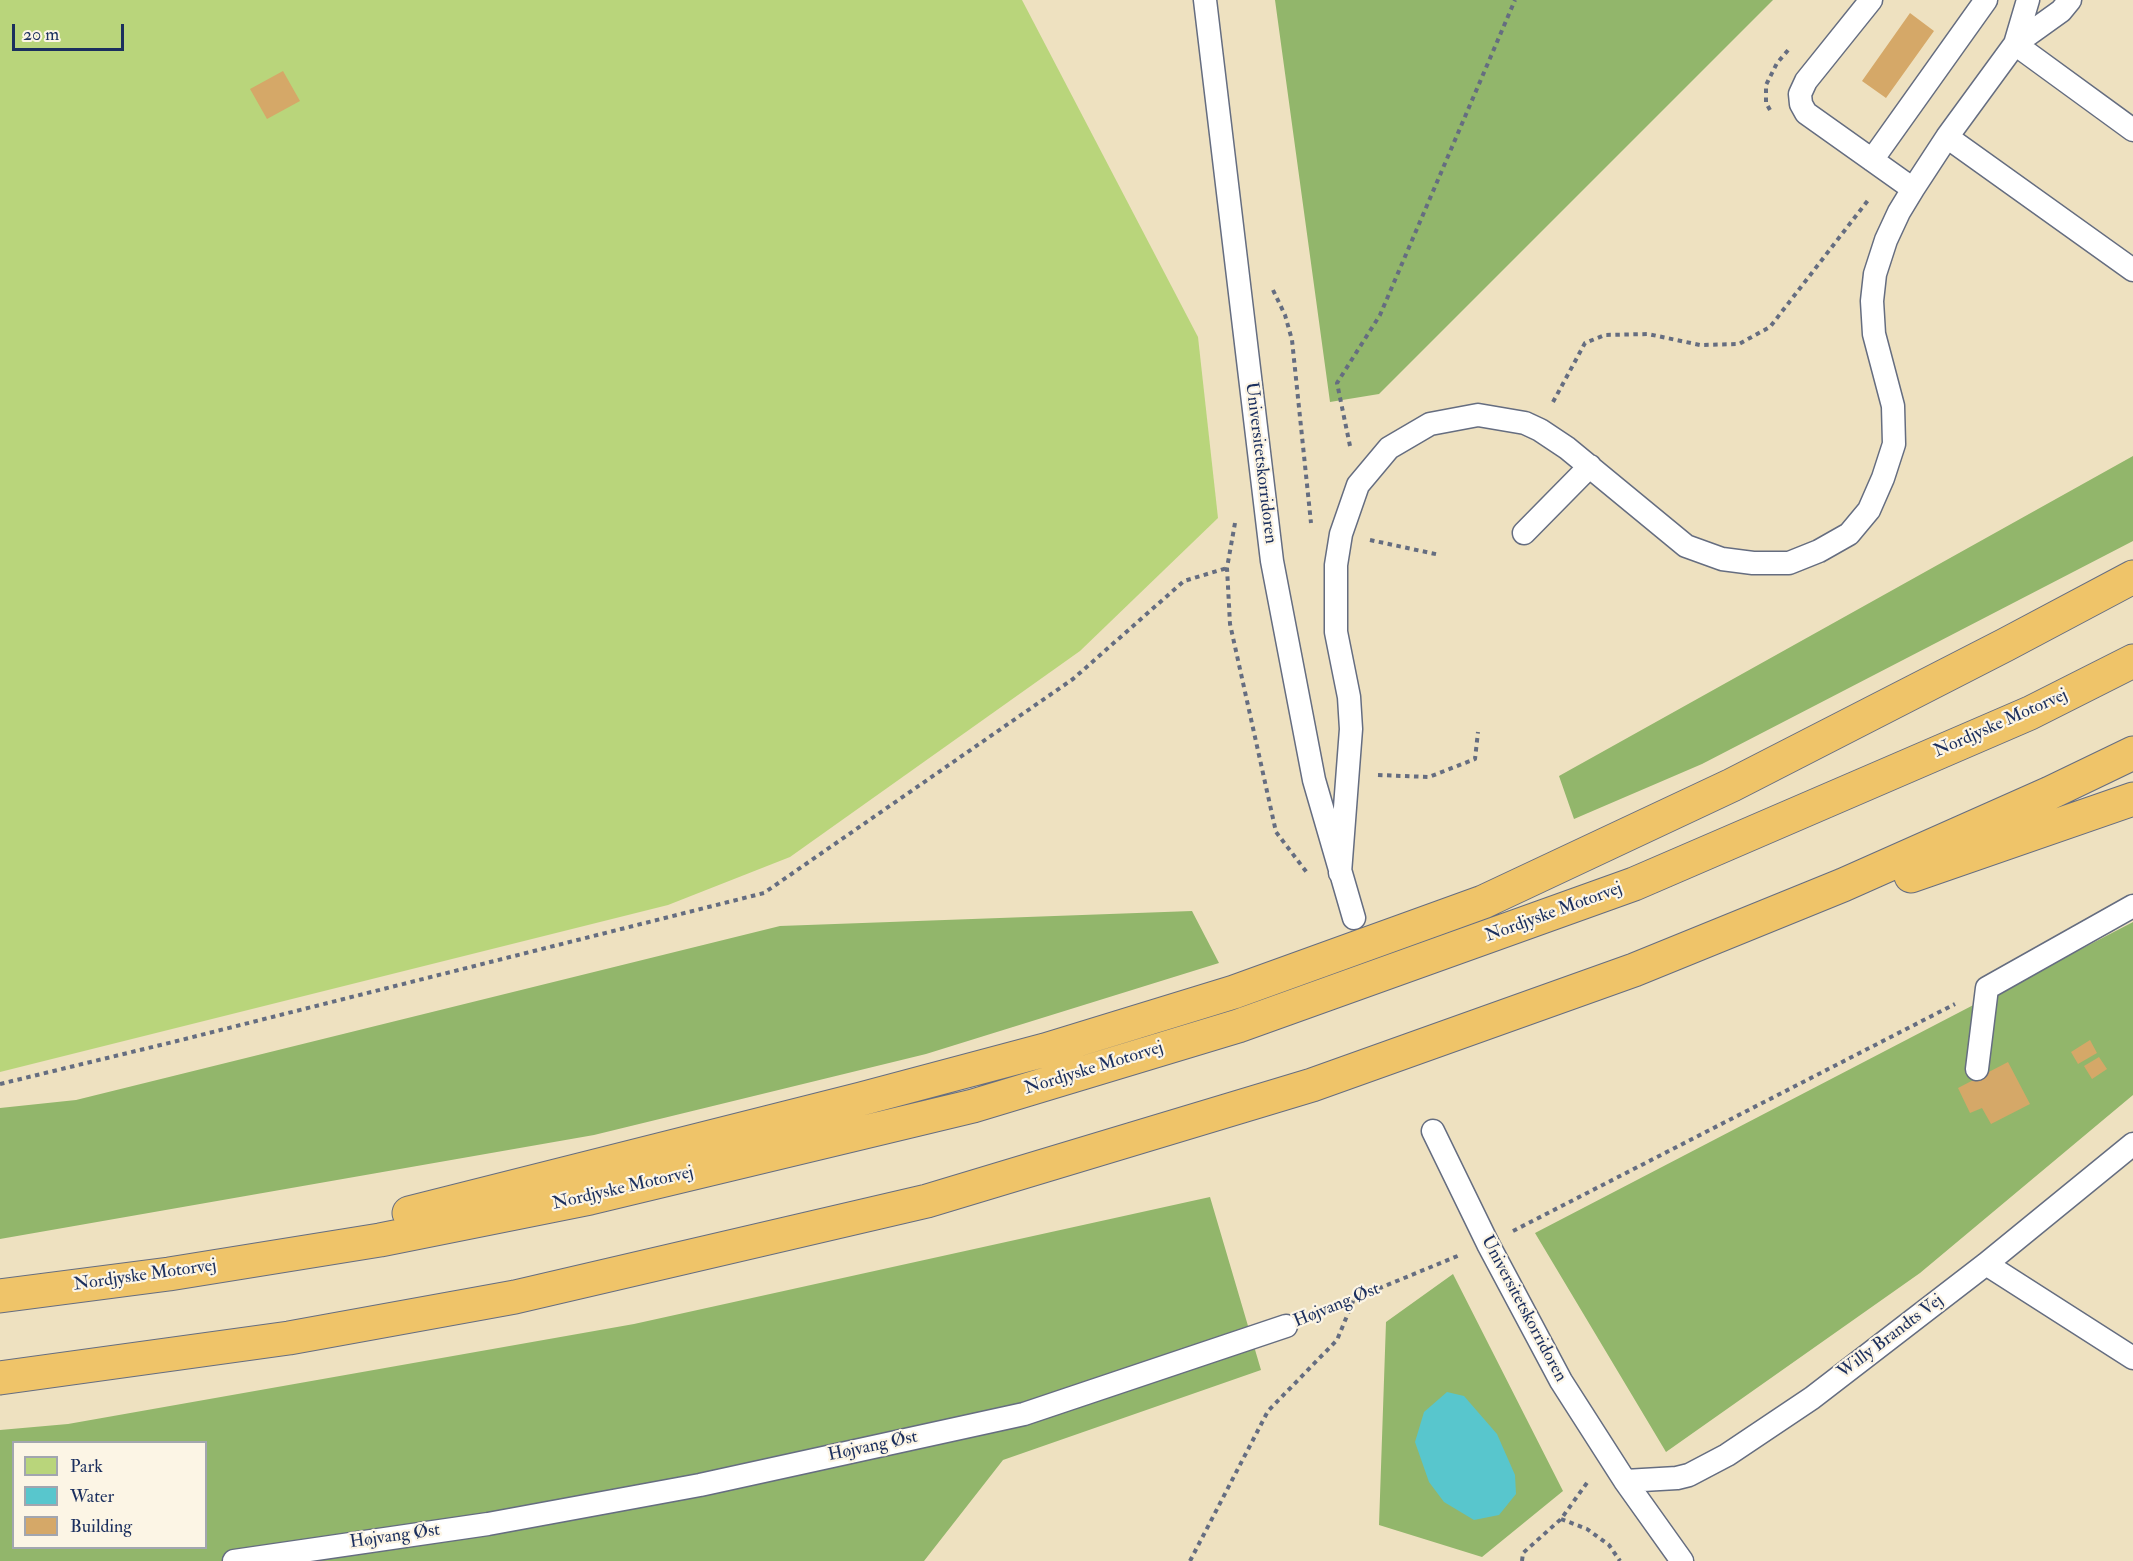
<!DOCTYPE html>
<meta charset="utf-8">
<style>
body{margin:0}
#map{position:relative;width:2133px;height:1561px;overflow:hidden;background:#eee1c0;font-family:"IM FELL Double Pica",serif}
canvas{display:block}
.legend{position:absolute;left:12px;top:1441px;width:195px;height:108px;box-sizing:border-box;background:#fcf5e5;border:2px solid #a2a6af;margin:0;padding:8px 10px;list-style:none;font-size:18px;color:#1b2f5e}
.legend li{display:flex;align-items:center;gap:12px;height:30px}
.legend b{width:30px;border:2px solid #a2a6af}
.scale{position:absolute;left:12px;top:24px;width:112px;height:27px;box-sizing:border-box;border:3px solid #1b2f5e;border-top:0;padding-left:8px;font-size:18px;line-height:21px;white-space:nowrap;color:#1b2f5e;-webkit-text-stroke:4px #fcf5e5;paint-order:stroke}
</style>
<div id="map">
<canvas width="2133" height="1561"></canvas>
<ul class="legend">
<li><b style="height:16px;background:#b9d57b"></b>Park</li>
<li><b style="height:16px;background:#58c6cd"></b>Water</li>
<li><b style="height:16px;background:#d5a868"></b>Building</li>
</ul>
<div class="scale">20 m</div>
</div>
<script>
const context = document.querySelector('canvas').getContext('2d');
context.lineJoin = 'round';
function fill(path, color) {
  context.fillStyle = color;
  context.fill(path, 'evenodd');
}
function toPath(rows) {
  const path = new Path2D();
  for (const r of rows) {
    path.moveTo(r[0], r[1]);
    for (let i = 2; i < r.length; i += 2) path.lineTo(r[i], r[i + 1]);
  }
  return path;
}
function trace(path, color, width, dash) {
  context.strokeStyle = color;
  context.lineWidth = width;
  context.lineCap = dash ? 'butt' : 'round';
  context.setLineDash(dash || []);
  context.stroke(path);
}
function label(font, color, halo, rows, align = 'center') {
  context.font = font + ' "IM FELL Double Pica",serif';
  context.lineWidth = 4.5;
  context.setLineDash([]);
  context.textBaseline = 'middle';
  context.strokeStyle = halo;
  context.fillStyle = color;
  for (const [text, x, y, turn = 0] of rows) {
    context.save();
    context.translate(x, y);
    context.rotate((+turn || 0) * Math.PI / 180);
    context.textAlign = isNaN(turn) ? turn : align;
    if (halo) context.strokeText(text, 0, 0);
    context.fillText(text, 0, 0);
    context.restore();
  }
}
const green = toPath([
 [0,0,1022,0,1198,337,1218,518,1080,651,790,857,668,905,0,1072]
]);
const forest = toPath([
 [1275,0,1773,0,1379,394,1330,402],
 [2133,456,2133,541,1702,764,1574,819,1559,776],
 [1192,911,1219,963,926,1054,594,1135,0,1239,0,1108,76,1100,780,926],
 [2133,922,2133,1095,1920,1273,1666,1452,1535,1233],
 [1210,1197,1261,1370,1003,1460,924,1561,0,1561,0,1430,68,1424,634,1324],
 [14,1442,206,1442,206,1548,14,1548],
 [1453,1274,1563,1491,1482,1557,1379,1525,1386,1322]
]);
const water = toPath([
 [1447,1392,1464,1396,1497,1434,1515,1475,1516,1494,1499,1515,1474,1520,1444,1502,1429,1482,1415,1442,1424,1412]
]);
const building = toPath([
 [1910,13,1934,31,1886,98,1862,81],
 [283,71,300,101,267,119,250,89],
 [2090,1040,2097,1053,2078,1064,2071,1052],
 [2099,1057,2107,1069,2092,1079,2084,1066],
 [2008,1062,2030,1104,1991,1124,1982,1108,1970,1113,1958,1088]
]);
const path = toPath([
 [1770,110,1766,103,1766,85,1777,63,1790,48],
 [1273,290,1285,315,1292,340,1311,523],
 [1553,402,1585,343,1605,335,1648,334,1700,345,1739,344,1770,327,1869,199],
 [1350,446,1337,383,1380,315,1515,0],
 [1235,523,1227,568,1230,624,1276,832,1308,874],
 [1370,540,1440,555],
 [1378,775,1429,777,1475,759,1478,732],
 [0,1084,177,1041,764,893,1073,679,1184,581,1227,568],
 [1513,1231,1955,1004],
 [1312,1316,1460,1255],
 [1561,1519,1587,1529,1609,1545,1620,1561],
 [1190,1561,1268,1411,1337,1340,1354,1299],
 [1522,1561,1523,1553,1561,1519,1589,1480]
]);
const service = toPath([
 [1205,0,1272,561,1314,780,1354,918],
 [1871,0,1806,81,1800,94,1801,104,1806,113,1913,189],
 [2015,44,2133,130],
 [2015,44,2028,0],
 [1947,137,2133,270],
 [1872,160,1986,0],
 [1524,533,1590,466],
 [1340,873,1351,729,1349,697,1336,632,1336,565,1341,534,1358,485,1389,448,1430,424,1478,415,1525,423,1540,430,1567,448,1686,546,1722,559,1753,563,1789,563,1819,551,1849,534,1869,510,1883,478,1894,444,1893,406,1874,334,1872,301,1875,274,1886,240,1899,212,1913,189,1947,137,2015,44,2061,11,2070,0],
 [1977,1069,1987,988,2133,906],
 [1433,1131,1488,1244,1561,1381,1625,1481,1682,1561],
 [1986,1264,2133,1358],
 [1625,1481,1677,1478,1689,1475,1727,1455,1812,1398,1986,1264,2133,1144],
 [234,1561,488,1524,700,1485,1024,1414,1286,1326]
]);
const motorway = toPath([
 [1911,876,2133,799],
 [409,1213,861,1099,1045,1050,1234,992,1483,902,1732,785,2005,645,2133,577],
 [0,1296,169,1274,380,1240,590,1198,973,1106,1238,1026,1634,884,2030,713,2133,661],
 [0,1378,289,1338,515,1297,927,1201,1312,1085,1634,970,1843,885,2050,793,2133,753]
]);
const streetNames = [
 ["Universitetskorridoren",1260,463,83],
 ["Nordjyske Motorvej",2001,724,-24],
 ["Nordjyske Motorvej",1554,913,-20],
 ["Nordjyske Motorvej",1094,1069,-17],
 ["Nordjyske Motorvej",623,1189,-13],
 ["Nordjyske Motorvej",145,1276,-8],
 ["Højvang Øst",1337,1306,-22],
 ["Universitetskorridoren",1523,1309,62],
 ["Willy Brandts Vej",1891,1337,-37],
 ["Højvang Øst",873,1447,-12],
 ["Højvang Øst",395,1537,-8]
];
fill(green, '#b9d57b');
fill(forest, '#92b66b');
fill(water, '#58c6cd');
fill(building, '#d5a868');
trace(service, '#656d80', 25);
trace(motorway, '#656d80', 35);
trace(path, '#656d80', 4, [4.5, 4.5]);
trace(service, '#fff', 22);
trace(motorway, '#efc469', 33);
label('18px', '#1b2f5e', '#fcf5e5', streetNames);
</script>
